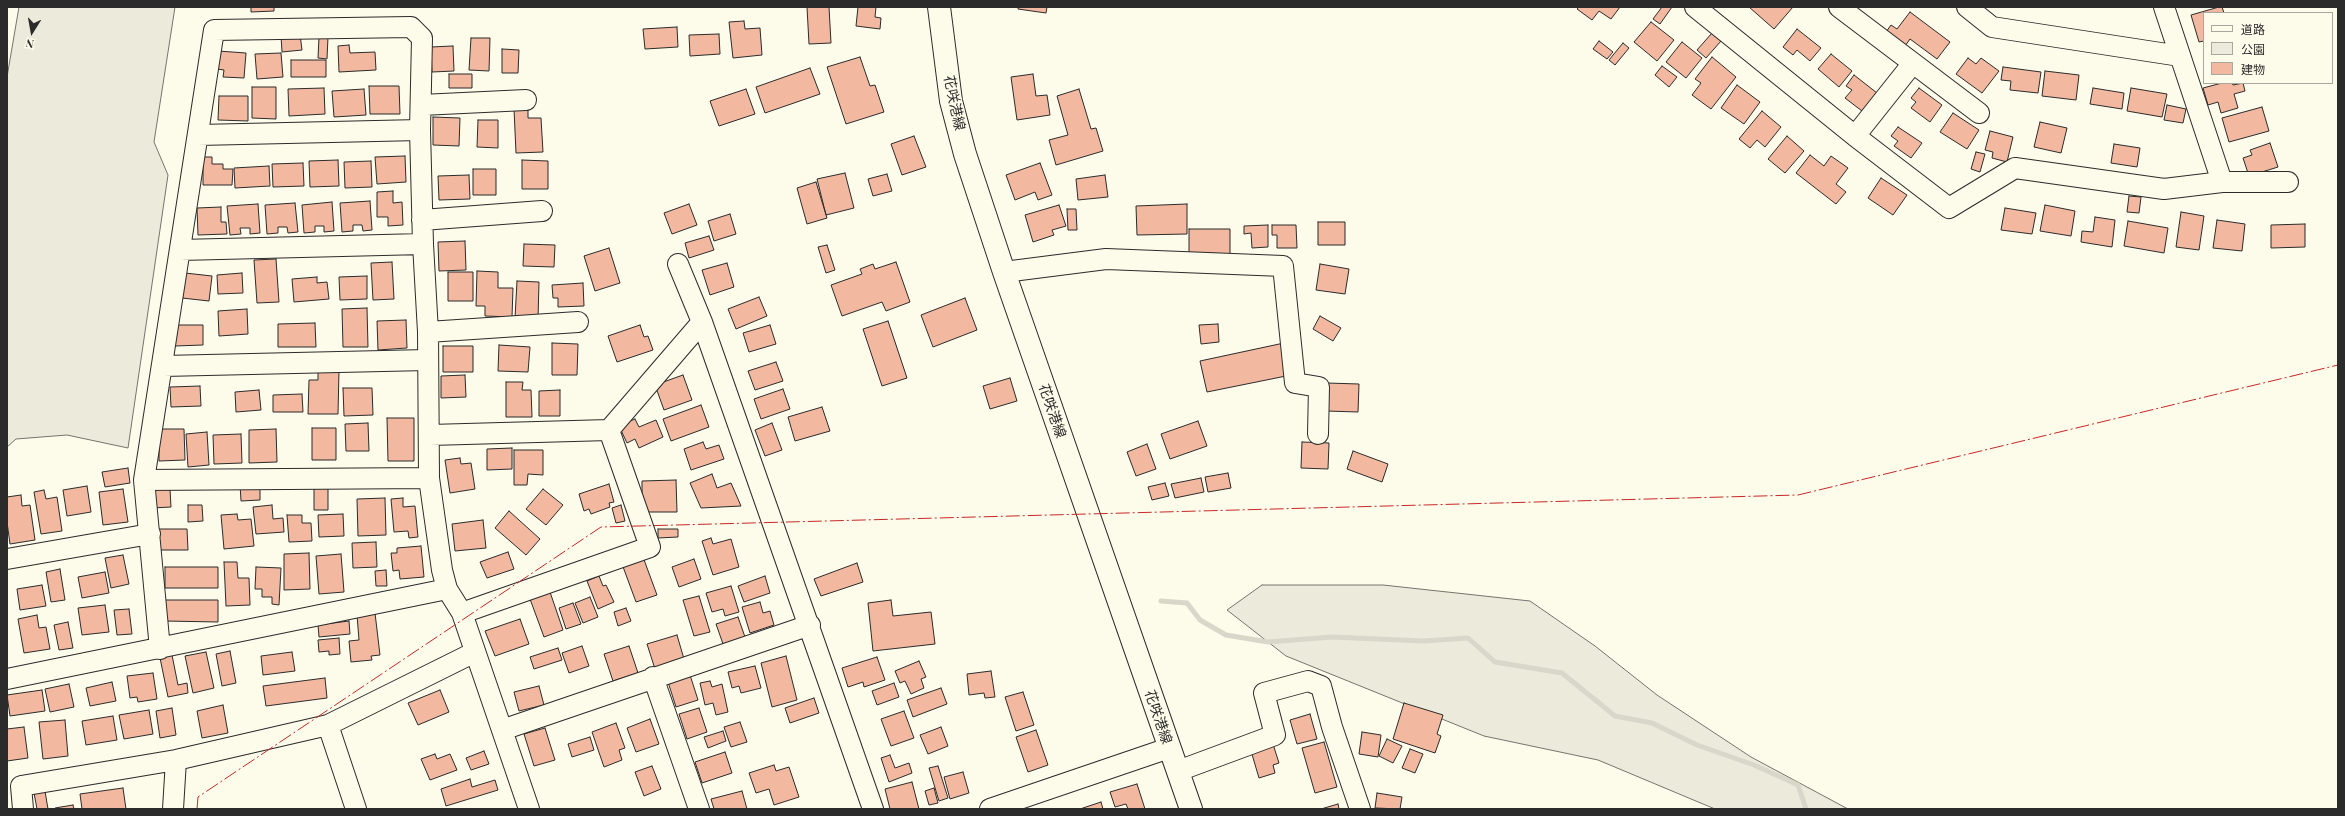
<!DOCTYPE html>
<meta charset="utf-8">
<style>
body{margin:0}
#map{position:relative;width:2345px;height:816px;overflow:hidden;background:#fdfbea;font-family:"Playfair Display","Noto Sans JP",serif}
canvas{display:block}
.frame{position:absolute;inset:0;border:8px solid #2b2b2b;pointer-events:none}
.legend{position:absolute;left:2203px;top:12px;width:130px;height:72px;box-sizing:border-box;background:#fdfbea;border:1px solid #a9a89e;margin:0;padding:5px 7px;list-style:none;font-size:12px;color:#2b2b2b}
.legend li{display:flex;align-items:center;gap:8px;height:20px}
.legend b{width:20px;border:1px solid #a9a89e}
.north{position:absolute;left:12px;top:12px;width:40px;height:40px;-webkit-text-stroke:3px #fdfbea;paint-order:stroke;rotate:191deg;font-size:11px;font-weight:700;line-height:16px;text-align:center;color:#2b2b2b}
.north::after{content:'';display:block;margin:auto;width:14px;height:18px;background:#2b2b2b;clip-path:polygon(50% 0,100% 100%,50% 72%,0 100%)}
</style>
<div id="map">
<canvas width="2345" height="816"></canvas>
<div class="frame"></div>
<ul class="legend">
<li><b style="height:5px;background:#fdfbea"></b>道路</li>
<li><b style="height:11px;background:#ecebdb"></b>公園</li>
<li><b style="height:11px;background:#f2b8a0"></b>建物</li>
</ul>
<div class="north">N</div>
</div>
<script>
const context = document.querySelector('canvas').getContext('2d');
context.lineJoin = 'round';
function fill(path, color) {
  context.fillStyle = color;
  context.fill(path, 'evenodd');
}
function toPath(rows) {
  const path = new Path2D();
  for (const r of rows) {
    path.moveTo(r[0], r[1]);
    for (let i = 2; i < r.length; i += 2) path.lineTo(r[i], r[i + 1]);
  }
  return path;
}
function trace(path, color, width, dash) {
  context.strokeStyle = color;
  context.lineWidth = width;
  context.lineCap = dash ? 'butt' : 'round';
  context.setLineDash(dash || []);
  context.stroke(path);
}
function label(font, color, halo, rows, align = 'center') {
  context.font = font + ' "Playfair Display","Noto Sans JP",serif';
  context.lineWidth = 3;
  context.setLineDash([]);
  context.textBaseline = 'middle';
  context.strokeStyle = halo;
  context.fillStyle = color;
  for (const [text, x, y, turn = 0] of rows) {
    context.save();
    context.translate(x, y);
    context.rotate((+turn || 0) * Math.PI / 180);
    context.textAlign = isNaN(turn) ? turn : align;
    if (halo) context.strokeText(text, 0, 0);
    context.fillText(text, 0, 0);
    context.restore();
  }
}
const green = toPath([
 [19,7,175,7,154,142,168,175,128,448,67,435,16,439,7,447,7,77,19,7],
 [1262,585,1383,585,1530,601,1595,646,1657,695,1751,757,1848,809,1715,809,1598,760,1484,736,1286,656,1227,610,1262,585]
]);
const stream = toPath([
 [1161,601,1187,603,1200,620,1226,635,1268,642,1332,637,1424,641,1468,638,1495,662,1562,673,1615,716,1652,723,1697,745,1754,765,1798,785,1806,809]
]);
const building = toPath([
 [251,7,274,7,274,11,251,12,251,7],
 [807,7,829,7,831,43,809,44,807,7],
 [858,7,876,7,875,17,881,18,880,29,856,26,858,7],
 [1018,7,1047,7,1046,13,1018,9,1018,7],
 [1579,7,1620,7,1611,19,1599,11,1592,20,1577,9,1579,7],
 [1662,7,1672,7,1660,24,1653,19,1662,7],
 [1749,7,1793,7,1774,29,1749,7],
 [2219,7,2222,7,2224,13,2204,13,2204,41,2199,42,2191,15,2219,7],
 [1910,12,1950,42,1937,59,1910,39,1905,46,1886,32,1891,25,1897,29,1910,12],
 [744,21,745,29,760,28,762,55,733,58,729,22,744,21],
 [1651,22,1674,40,1657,61,1634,42,1651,22],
 [677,27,678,47,645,49,643,29,677,27],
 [1797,29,1821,48,1810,61,1797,50,1793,55,1783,47,1797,29],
 [1712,33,1721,41,1706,58,1697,50,1712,33],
 [300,34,302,50,282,52,281,36,300,34],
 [719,34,720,54,690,56,689,35,719,34],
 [319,37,328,37,327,59,318,58,319,37],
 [471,38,490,38,489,71,469,70,471,38],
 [1599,41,1613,52,1607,59,1593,49,1599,41],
 [1682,42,1702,58,1686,78,1666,62,1682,42],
 [1623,43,1629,48,1615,65,1609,60,1623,43],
 [349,45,350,53,375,52,376,70,339,72,338,46,349,45],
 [453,46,454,71,432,72,431,47,453,46],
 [502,49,519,50,518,73,502,73,502,49],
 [218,51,246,53,244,78,223,77,224,70,217,69,218,51],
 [281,53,283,77,257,79,255,54,281,53],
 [1831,54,1852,71,1839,87,1818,69,1831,54],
 [860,57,870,86,875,85,884,112,846,124,827,67,860,57],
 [1712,57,1736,77,1711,109,1692,95,1701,83,1695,79,1712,57],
 [1968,58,1976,64,1981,58,1999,71,1982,93,1956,74,1968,58],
 [291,60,326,60,326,77,291,77,291,60],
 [1662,66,1677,77,1669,87,1655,75,1662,66],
 [2003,67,2041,72,2038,93,2010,90,2011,81,2001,80,2003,67],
 [810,68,820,94,765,113,756,87,810,68],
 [2045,71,2079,75,2076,100,2042,96,2045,71],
 [449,74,472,74,472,88,449,88,449,74],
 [1033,74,1036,96,1047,95,1050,115,1017,120,1011,77,1033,74],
 [1854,75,1877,93,1862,111,1845,98,1852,90,1846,86,1854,75],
 [2222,83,2232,83,2233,85,2243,83,2245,91,2234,94,2238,108,2221,113,2218,102,2208,105,2203,88,2222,83],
 [1737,85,1760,102,1744,124,1721,108,1737,85],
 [369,86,399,86,400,114,370,114,369,86],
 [252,87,276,87,276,119,252,118,252,87],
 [324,88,325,114,289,116,288,89,324,88],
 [1919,88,1942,105,1930,122,1911,108,1916,102,1911,98,1919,88],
 [2093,88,2124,93,2122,109,2090,104,2093,88],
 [2131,88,2167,94,2162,117,2127,111,2131,88],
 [364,89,366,115,334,117,332,91,364,89],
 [746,89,755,114,719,126,710,101,746,89],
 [1079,89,1091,129,1096,128,1103,151,1056,165,1049,140,1068,135,1057,96,1079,89],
 [219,96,248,96,248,121,218,120,219,96],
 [2167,105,2186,109,2183,123,2164,120,2167,105],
 [2262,107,2269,131,2229,142,2222,118,2262,107],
 [528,108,528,118,541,118,543,152,516,153,514,109,528,108],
 [1762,111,1781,127,1765,147,1757,140,1750,148,1739,139,1762,111],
 [1953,113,1979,130,1967,149,1940,132,1953,113],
 [433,117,460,118,459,146,433,145,433,117],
 [478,120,498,120,498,148,477,147,478,120],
 [2040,122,2067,128,2061,153,2034,147,2040,122],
 [1898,127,1922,143,1911,158,1894,146,1898,141,1891,136,1898,127],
 [1990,131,2013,137,2007,162,1992,158,1993,152,1985,150,1990,131],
 [914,136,926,167,902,175,891,144,914,136],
 [1787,136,1804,151,1785,173,1768,159,1787,136],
 [2270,143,2278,167,2249,176,2243,158,2252,155,2250,150,2270,143],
 [2114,144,2140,148,2137,167,2111,163,2114,144],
 [1976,152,1985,154,1980,172,1971,169,1976,152],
 [1810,155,1824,166,1831,156,1848,168,1836,184,1846,192,1836,204,1796,173,1810,155],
 [405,156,406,182,377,184,375,157,405,156],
 [203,157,212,157,212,164,223,164,223,169,233,169,232,185,203,185,203,157],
 [338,160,339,186,310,187,309,161,338,160],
 [522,160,548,161,548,189,522,189,522,160],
 [371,161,372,187,345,188,344,162,371,161],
 [303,163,304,186,273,187,272,164,303,163],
 [1040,163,1052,195,1038,200,1035,192,1015,200,1006,175,1040,163],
 [269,166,270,186,235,188,234,168,269,166],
 [473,169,496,169,496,195,473,195,473,169],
 [845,173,854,208,826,215,817,179,845,173],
 [887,174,892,191,873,196,868,179,887,174],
 [469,175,470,199,439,200,438,176,469,175],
 [1105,175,1108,197,1078,200,1076,179,1105,175],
 [1881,178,1907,195,1893,215,1868,198,1881,178],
 [816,182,827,218,807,224,797,188,816,182],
 [393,191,393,203,402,202,403,225,388,226,388,217,377,217,377,192,393,191],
 [2129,196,2141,197,2139,213,2127,212,2129,196],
 [370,201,372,230,363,231,362,225,353,225,353,231,342,232,340,203,370,201],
 [332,202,334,231,324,232,324,226,315,226,315,232,304,233,302,205,332,202],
 [295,203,298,232,288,233,287,227,278,227,278,233,267,234,265,205,295,203],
 [258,204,260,233,250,234,250,228,240,228,241,234,230,235,227,206,258,204],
 [689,204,697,225,672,234,664,213,689,204],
 [1187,204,1187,234,1137,235,1136,206,1187,204],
 [1059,205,1066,226,1052,230,1054,235,1033,242,1025,215,1059,205],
 [2045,205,2075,211,2071,236,2040,231,2045,205],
 [221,207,221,222,226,222,227,234,198,235,197,208,221,207],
 [2005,208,2036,213,2032,234,2001,230,2005,208],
 [1067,209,1076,209,1077,230,1068,230,1067,209],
 [2181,212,2204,216,2199,250,2176,247,2181,212],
 [730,214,736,234,714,241,708,221,730,214],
 [2095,217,2115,220,2112,247,2081,242,2082,231,2093,232,2095,217],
 [2217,220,2245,224,2242,251,2213,248,2217,220],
 [2128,221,2168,228,2164,253,2124,246,2128,221],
 [1318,222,1345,222,1345,245,1318,245,1318,222],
 [2305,224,2305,247,2271,248,2271,225,2305,224],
 [1268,225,1268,247,1252,248,1251,233,1244,234,1244,226,1268,225],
 [1272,225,1296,225,1297,248,1277,248,1277,235,1272,235,1272,225],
 [1189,229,1230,229,1230,255,1189,255,1189,229],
 [709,236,714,250,689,258,685,243,709,236],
 [465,241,466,270,439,271,438,242,465,241],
 [524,244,555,245,554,267,523,266,524,244],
 [827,245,835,270,826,273,818,247,827,245],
 [609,248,620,283,595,291,584,256,609,248],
 [276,259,279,302,257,303,254,260,276,259],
 [392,262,394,299,373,300,371,263,392,262],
 [896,262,910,302,886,311,882,302,842,316,831,285,862,274,860,269,873,264,875,269,896,262],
 [727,263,734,287,710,295,702,270,727,263],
 [1320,264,1349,269,1345,294,1316,290,1320,264],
 [477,271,498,272,498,288,513,288,512,317,485,316,485,306,476,306,477,271],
 [448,272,473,272,473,301,448,301,448,272],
 [185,273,212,276,209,301,182,298,185,273],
 [242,273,243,293,218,294,217,275,242,273],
 [367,276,367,299,340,300,339,277,367,276],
 [317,277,317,283,327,282,329,299,294,302,292,279,317,277],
 [517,281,539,282,538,319,515,318,517,281],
 [583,283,584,306,558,307,558,298,553,298,552,285,583,283],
 [759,297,767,316,736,329,728,309,759,297],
 [965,298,977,330,933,347,921,315,965,298],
 [367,308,368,347,343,347,342,309,367,308],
 [247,309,248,334,219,336,218,311,247,309],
 [1320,316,1341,328,1333,341,1313,329,1320,316],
 [406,320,407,348,378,350,377,321,406,320],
 [888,321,907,378,882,386,863,329,888,321],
 [315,323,316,347,278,347,278,324,315,323],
 [1218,324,1219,342,1201,344,1199,325,1218,324],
 [175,325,203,325,203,345,175,346,175,325],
 [640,325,644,337,648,336,653,350,617,362,608,336,640,325],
 [770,325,776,344,749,352,743,333,770,325],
 [552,343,578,344,577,375,552,375,552,343],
 [1284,343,1291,375,1207,392,1200,361,1284,343],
 [499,345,530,347,528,372,498,371,499,345],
 [443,346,473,346,473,372,443,372,443,346],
 [776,362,783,381,755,390,748,371,776,362],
 [318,370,339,370,338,414,308,414,309,380,318,380,318,370],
 [465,375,466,397,441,398,441,376,465,375],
 [683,375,692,400,664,410,655,385,683,375],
 [1010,378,1017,401,990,409,983,386,1010,378],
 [506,382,523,382,522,390,531,390,532,417,506,417,506,382],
 [1327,383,1359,384,1358,412,1326,411,1327,383],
 [200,386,201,406,171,407,170,387,200,386],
 [343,388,372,388,373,415,344,416,343,388],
 [783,389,790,409,761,419,754,399,783,389],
 [259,390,261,410,236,412,235,392,259,390],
 [560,390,560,416,539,416,539,391,560,390],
 [302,394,303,412,273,412,273,395,302,394],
 [701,405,709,427,671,441,663,419,701,405],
 [822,407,830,431,795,441,788,417,822,407],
 [387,418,414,418,414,461,388,461,387,418],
 [635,419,639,427,656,420,663,437,639,448,635,439,627,443,619,426,635,419],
 [1198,421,1207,446,1170,459,1161,434,1198,421],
 [368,423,369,451,346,451,345,424,368,423],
 [772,423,782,450,765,456,755,430,772,423],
 [312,428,336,428,336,460,312,460,312,428],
 [159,429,184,429,185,460,159,461,159,429],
 [276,429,277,462,249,463,249,430,276,429],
 [207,432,209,465,188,467,186,434,207,432],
 [241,434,242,463,214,464,213,435,241,434],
 [703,442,706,449,719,445,724,459,691,470,684,449,703,442],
 [1302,442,1329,443,1328,469,1301,468,1302,442],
 [1147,444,1156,469,1136,476,1127,452,1147,444],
 [512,448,512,469,487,470,487,449,512,448],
 [514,450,543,450,543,475,528,474,527,485,514,485,514,450],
 [1353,451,1388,464,1382,482,1347,469,1353,451],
 [460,458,461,464,471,463,475,489,450,493,445,460,460,458],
 [128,468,130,483,105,487,102,472,128,468],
 [1228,473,1231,488,1208,492,1205,477,1228,473],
 [712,474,717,488,731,483,741,506,701,508,690,483,712,474],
 [1201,478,1204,492,1175,498,1171,484,1201,478],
 [676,480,677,512,642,512,642,481,676,480],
 [1165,483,1169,496,1152,500,1148,487,1165,483],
 [240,484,260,484,260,500,241,501,240,484],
 [609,484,614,502,609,503,610,507,591,514,589,509,584,511,579,494,609,484],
 [87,486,91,512,67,516,63,490,87,486],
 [314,486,328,486,328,510,314,510,314,486],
 [123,489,128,522,103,525,99,492,123,489],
 [152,489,170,489,171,507,152,508,152,489],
 [543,489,563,505,546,525,526,509,543,489],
 [44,490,46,499,57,497,62,531,41,534,34,492,44,490],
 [21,495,22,506,30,505,35,540,10,544,7,522,7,497,21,495],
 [385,498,386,535,358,536,357,499,385,498],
 [403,498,403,507,415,506,418,537,409,538,408,531,394,532,391,499,403,498],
 [188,505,202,505,203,521,188,522,188,505],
 [272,505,273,519,283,518,284,532,256,534,253,507,272,505],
 [621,505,625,521,616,523,612,508,621,505],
 [509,511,540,539,526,555,495,528,509,511],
 [237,514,238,520,251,519,254,546,224,549,221,515,237,514],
 [343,514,344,536,319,537,318,515,343,514],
 [287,515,302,515,302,523,311,523,312,541,289,542,287,515],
 [483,520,486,548,455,551,452,524,483,520],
 [157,529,187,529,188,550,157,550,157,529],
 [658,529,678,529,678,537,658,538,658,529],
 [711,538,713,544,731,539,739,567,713,575,702,541,711,538],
 [376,542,377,567,353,568,352,543,376,542],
 [421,546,424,577,400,579,399,570,393,571,391,553,397,553,397,548,421,546],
 [508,552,514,569,487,578,480,562,508,552],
 [309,553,310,589,284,590,284,554,309,553],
 [341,554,344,592,319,594,316,556,341,554],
 [123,555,129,584,111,588,105,558,123,555],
 [643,557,657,595,636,602,622,564,643,557],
 [694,559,701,579,679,587,672,567,694,559],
 [224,562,237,562,238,578,249,578,250,605,226,606,224,562],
 [857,563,863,582,821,596,814,579,857,563],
 [165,567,218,567,218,588,165,588,165,567],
 [256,567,281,568,279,605,272,604,272,597,262,597,262,589,255,589,256,567],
 [60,569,65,600,51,602,46,572,60,569],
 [386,570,387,586,376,586,375,571,386,570],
 [105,572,109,593,82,598,78,577,105,572],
 [599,576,603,586,606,585,614,602,598,609,587,581,599,576],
 [765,576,770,593,744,602,738,586,765,576],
 [42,585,46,606,20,610,17,589,42,585],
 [731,586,739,612,725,616,723,609,712,612,706,593,731,586],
 [550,592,563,630,544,637,530,599,550,592],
 [699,596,710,632,694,636,683,600,699,596],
 [590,597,598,617,583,623,575,603,590,597],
 [165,600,218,600,218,622,164,621,165,600],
 [891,600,893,616,931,612,935,644,873,651,868,603,891,600],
 [760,602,763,613,770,611,774,625,750,633,742,607,760,602],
 [573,603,581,624,566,629,559,608,573,603],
 [105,605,109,632,82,635,78,608,105,605],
 [626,608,631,621,618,626,614,612,626,608],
 [129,609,132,634,117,635,114,610,129,609],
 [375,613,380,655,371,656,372,660,351,662,349,641,359,640,357,615,375,613],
 [37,615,39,628,46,627,50,649,24,653,18,619,37,615],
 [738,617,745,637,723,644,716,624,738,617],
 [520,619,529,644,495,656,485,631,520,619],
 [349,621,350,634,319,637,318,625,349,621],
 [68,622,73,648,59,650,54,625,68,622],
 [677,635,684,659,655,669,647,644,677,635],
 [339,638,340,654,329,655,329,651,319,652,318,640,339,638],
 [582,646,589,666,569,673,562,653,582,646],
 [629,646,638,673,613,681,604,654,629,646],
 [558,648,562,660,534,669,530,657,558,648],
 [171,650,178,685,187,683,188,693,168,697,159,653,171,650],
 [230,651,236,683,222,686,216,654,230,651],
 [206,652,214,688,193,693,185,656,206,652],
 [292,652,295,671,263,675,261,656,292,652],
 [786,656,797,700,772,707,761,663,786,656],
 [877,657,885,680,864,687,863,682,848,687,842,668,877,657],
 [919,661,926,677,921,679,924,688,911,694,905,681,900,683,895,671,919,661],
 [755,666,761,688,741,693,739,686,732,688,728,672,755,666],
 [991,671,995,697,985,698,984,693,969,695,967,674,991,671],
 [153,673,157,699,138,702,137,697,130,698,127,676,153,673],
 [690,675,698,700,676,707,668,682,690,675],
 [325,678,327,698,266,706,263,686,325,678],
 [710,681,712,687,722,684,728,712,716,715,713,703,705,705,700,683,710,681],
 [112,682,116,701,90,706,86,688,112,682],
 [894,683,899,697,877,705,872,691,894,683],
 [69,684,74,707,50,712,45,689,69,684],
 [539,686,544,705,519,711,514,692,539,686],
 [941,688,947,704,913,717,907,700,941,688],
 [42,690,45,711,10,716,7,695,42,690],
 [440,690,449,712,418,725,408,703,440,690],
 [1023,692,1034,725,1016,731,1005,697,1023,692],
 [814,698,819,713,790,723,785,708,814,698],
 [1404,703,1443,715,1437,734,1441,736,1435,753,1393,739,1404,703],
 [223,705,228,733,202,738,197,711,223,705],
 [172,708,176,735,160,738,156,711,172,708],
 [699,708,707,732,687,739,679,714,699,708],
 [149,710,153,734,124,739,119,715,149,710],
 [904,711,914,738,891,746,881,719,904,711],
 [1310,714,1317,739,1297,744,1290,720,1310,714],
 [113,716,117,740,86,745,82,721,113,716],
 [650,719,659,744,636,752,627,728,650,719],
 [65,720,68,756,43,759,39,722,65,720],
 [740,722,747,742,731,747,724,727,740,722],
 [616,723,625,748,619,750,622,760,604,767,592,732,616,723],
 [24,727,28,758,7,761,7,729,24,727],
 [941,727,948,746,928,754,920,735,941,727],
 [545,728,555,760,534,766,524,734,545,728],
 [1036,730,1048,765,1028,772,1016,737,1036,730],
 [723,731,726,741,708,748,704,737,723,731],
 [1362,732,1381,735,1378,757,1359,754,1362,732],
 [590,737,594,750,572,757,568,744,590,737],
 [1387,739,1402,746,1393,763,1379,756,1387,739],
 [1324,742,1337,787,1315,793,1302,748,1324,742],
 [1273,744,1279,763,1273,765,1275,773,1259,778,1251,751,1273,744],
 [1410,749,1423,754,1415,773,1402,768,1410,749],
 [484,751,489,764,471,770,466,758,484,751],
 [725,752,732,773,702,783,695,762,725,752],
 [435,754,437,759,450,754,457,770,430,780,421,759,435,754],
 [890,755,895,768,909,763,912,773,889,782,881,758,890,755],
 [774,765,776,771,789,767,799,797,774,805,769,789,756,793,749,773,774,765],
 [652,766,661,789,644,796,635,772,652,766],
 [938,766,948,798,939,801,929,768,938,766],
 [963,772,969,793,950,799,944,777,963,772],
 [470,779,472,787,495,780,498,790,446,806,441,789,470,779],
 [912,782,919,809,890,809,885,789,912,782],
 [1137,784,1145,809,1128,809,1126,804,1115,807,1110,792,1137,784],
 [123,788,126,809,82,809,80,794,123,788],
 [934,788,938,803,929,805,925,791,934,788],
 [45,791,48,809,37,809,34,793,45,791],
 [742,791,747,809,714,809,711,799,742,791],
 [1377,793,1402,797,1400,809,1375,808,1377,793],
 [1101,802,1103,809,1080,809,1101,802],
 [1338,804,1339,809,1321,809,1338,804],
 [73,805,74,809,55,809,55,808,73,805]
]);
const minor = toPath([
 [1695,7,1855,136,1949,208,2015,168,2164,189,2222,182,2164,7],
 [1839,7,1913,63,1855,136],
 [1967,7,1992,27,2180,56],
 [1913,63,1979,113],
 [421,105,526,100],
 [198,135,420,130],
 [2222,182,2288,182],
 [422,220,542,211],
 [180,250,423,244],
 [678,264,702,322,873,809],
 [1004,272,1106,259,1283,266,1295,383,1319,387,1318,434],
 [428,332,578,322],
 [163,366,427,360],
 [430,435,609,430,702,322],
 [144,480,429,478],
 [7,559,150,534],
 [462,613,650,547,609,430],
 [160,649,144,480,214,30,411,27,422,38,420,130,423,244,428,332,429,478,442,570,447,589,462,613,529,809],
 [653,677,699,809],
 [7,679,447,589],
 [328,725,356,809],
 [502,730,810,625],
 [1178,771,1275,735,1264,693,1308,681,1321,686,1332,727,1360,809],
 [23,809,21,786,176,760,328,725,475,652],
 [173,809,176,760],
 [990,809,1169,748]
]);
const major = toPath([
 [939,7,951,101,965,154,1004,272,1191,809]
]);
const power = toPath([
 [197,809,198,797,601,527,1798,495,2338,365]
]);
const streetNames = [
 ["花咲港線",954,103,78],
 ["花咲港線",1052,411,71],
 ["花咲港線",1158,717,71]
];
fill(green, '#ecebdb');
trace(green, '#74746e', 1);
trace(stream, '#d8d7c9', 5);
fill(building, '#f2b8a0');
trace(building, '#2b2b2b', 1);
trace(minor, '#2b2b2b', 22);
trace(major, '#2b2b2b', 24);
trace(minor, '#fdfbea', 20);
trace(major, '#fdfbea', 22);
trace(power, '#c62828', 1, [14, 3, 2, 3]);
label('14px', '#2b2b2b', '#fdfbea', streetNames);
</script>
